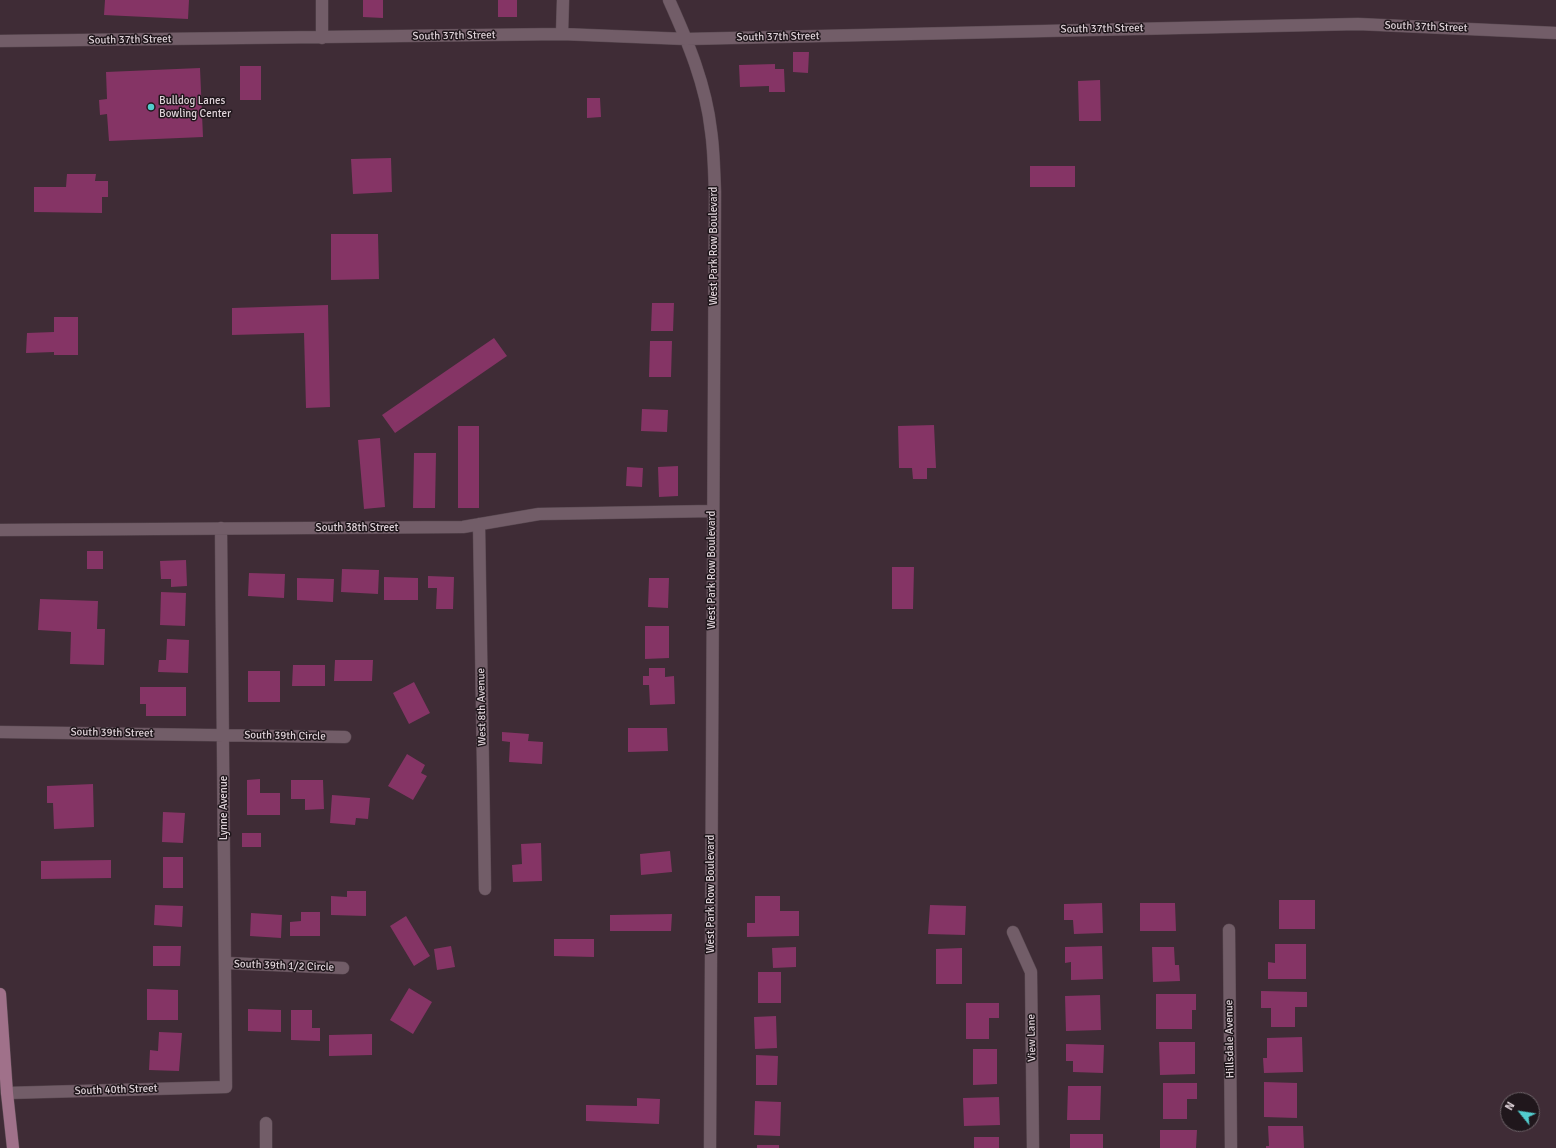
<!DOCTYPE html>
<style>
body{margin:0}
#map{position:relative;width:1556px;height:1148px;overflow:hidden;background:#3f2c36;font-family:Signika,sans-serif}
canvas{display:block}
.north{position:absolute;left:1500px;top:1092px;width:40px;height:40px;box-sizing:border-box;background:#20171c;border:1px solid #6c6267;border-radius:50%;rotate:300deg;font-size:11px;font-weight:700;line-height:16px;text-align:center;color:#ded2d8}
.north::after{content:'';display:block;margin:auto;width:14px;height:18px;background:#52cdce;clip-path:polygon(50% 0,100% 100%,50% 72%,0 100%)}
</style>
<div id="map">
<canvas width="1556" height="1148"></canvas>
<div class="north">N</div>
</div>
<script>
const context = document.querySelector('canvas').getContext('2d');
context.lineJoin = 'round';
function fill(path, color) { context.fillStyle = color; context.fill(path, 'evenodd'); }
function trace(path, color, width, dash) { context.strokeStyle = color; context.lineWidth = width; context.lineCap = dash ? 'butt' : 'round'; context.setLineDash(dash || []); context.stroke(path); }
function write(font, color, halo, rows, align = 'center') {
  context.font = font + ' Signika,sans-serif'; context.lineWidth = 3; context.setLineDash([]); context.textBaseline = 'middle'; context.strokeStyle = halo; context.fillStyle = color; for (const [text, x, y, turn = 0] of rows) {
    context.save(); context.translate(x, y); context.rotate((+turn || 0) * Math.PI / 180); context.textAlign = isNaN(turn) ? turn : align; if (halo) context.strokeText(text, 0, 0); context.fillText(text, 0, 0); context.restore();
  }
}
const building = new Path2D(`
 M105,0H189L188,19L104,15Z
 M363,0H383V18L363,17Z
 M498,0H517V17H498Z
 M793,52H809L808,73L793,72Z
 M775,64V69H784L785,92H769V86L740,87L739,65Z
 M240,66H261V100H240Z
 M200,68L203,137L109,141L107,114L100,115L99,100L107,99L106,72Z
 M1100,80L1101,121H1079L1078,81Z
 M587,98H600L601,117L587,118Z
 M391,158L392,192L353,194L351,159Z
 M1030,166H1075V187H1030Z
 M67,174H96L95,181H108V197H102V213L34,212V187H66Z
 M331,234H378L379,279L331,280Z
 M652,303H674L673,331H651Z
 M328,305L330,407L306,408L304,333L232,335V308Z
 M54,317H78V355H54V352L26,353L27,333L54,332Z
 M494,338L507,356L395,433L382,415Z
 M650,341H672L671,377H649Z
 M642,409L668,410L667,432L641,431Z
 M934,425L936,468H927V479H913L912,468H899L898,426Z
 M458,426H479V508H458Z
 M380,438L385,507L364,509L358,440Z
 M414,453H436L435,508H413Z
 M678,466V496L659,497L658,467Z
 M627,467L643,468L642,487L626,486Z
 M87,551H103V569H87Z
 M186,560L187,586L171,587V579H161L160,561Z
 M892,567H914L913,609H892Z
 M342,569L379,570L378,594L341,592Z
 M249,573L285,574L284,598L248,596Z
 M428,576L454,577L453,609H436L437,588H428Z
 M384,577L418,578V600H384Z
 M297,578L334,579L333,602L297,600Z
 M649,578H669L668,608L648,607Z
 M161,592L186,593L185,626L160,625Z
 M40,599L98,601L97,629H105L104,665L70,664L71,632L38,630Z
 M645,626H669V658L645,659Z
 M167,639L189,640L188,673L158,672L159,660H166Z
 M335,660H373L372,681H334Z
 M293,665H325V686H292Z
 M649,668H665V677L674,676L675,704L650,705L649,685H643V676H649Z
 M248,671H280V702H248Z
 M414,682L430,713L409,724L393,693Z
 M140,687H186V716H146V704H140Z
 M628,728H667L668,751L628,752Z
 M502,732L529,734L528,741L543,742L542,764L509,762L510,742L502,741Z
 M407,754L425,765L421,773L427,776L413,800L388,786Z
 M260,779V793H280V815H247V780Z
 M291,780H323L324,809L305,810V799H291Z
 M93,784L94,827L54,829L53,803H47V786Z
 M332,795L370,798L368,819L356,818L355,825L330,823Z
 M163,812L185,813L183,843L162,842Z
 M242,833H261V847H242Z
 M541,843L542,881L513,882L512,865L522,864L521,844Z
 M670,851L672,872L641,875L640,854Z
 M163,857H183V888H163Z
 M111,860V878L41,879V861Z
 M347,891H366V916L331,915V896L347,897Z
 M755,896H780V911H799V936L747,937V923H755Z
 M1279,900H1315V929H1279Z
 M1102,903L1103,933L1074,934L1073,920H1064V904Z
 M1140,903H1175L1176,931H1140Z
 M155,905L183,906L182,927L154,925Z
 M930,905L966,906L965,935L928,934Z
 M301,912H320V936H290V922L301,921Z
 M251,913L282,915L281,938L250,936Z
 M672,914L671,931H610V915Z
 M406,916L430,956L414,966L390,926Z
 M554,939H594V957L554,956Z
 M1275,944H1306V979H1268V962L1275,963Z
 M153,946H181L180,966H153Z
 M451,946L455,967L437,970L434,949Z
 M1102,946L1103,979L1071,980V962L1065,963V947Z
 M796,947V967L773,968L772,948Z
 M1152,947H1174L1175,965H1179L1180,981L1153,982Z
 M962,948V984H936V949Z
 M758,972H781V1003H758Z
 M409,988L432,1002L413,1034L390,1020Z
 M147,989L178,990V1020H147Z
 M1261,991L1307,992V1007H1295V1027H1271V1008H1261Z
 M1156,994H1196V1010H1192V1029H1156Z
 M1100,995L1101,1030L1066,1031L1065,996Z
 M966,1003H999V1018H989V1039H966Z
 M248,1009L281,1010V1032L248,1031Z
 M291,1010H312V1028H320V1041L291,1040Z
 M776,1016L777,1048L755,1049L754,1017Z
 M159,1032L182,1033L179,1071L149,1070L150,1050L158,1051Z
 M372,1034V1055L329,1056V1035Z
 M1302,1037L1303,1072L1264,1073L1263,1058H1267V1038Z
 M1159,1042H1195V1074L1160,1075Z
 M1066,1044L1104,1045L1103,1073L1073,1072V1061H1066Z
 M973,1049H997V1084L973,1085Z
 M756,1055L778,1056L777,1085H756Z
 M1264,1082L1297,1083V1118L1264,1117Z
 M1163,1083H1197V1099H1187V1119H1163Z
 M1068,1086H1101L1100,1120H1067Z
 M999,1097L1000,1125L964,1126L963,1098Z
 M637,1098L660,1099L659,1124L586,1121V1105L637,1106Z
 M755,1101L781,1102L780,1136L754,1135Z
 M1268,1126H1303L1304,1148H1266V1146H1269Z
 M1160,1130H1197L1196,1148H1160Z
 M1070,1134H1103V1148H1070Z
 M974,1137H999V1148H974Z
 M757,1145H779V1148H757Z`);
const minor = new Path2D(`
 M669,0C688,42 706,85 711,131C714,151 714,172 715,192L710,1148
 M562,34L563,0
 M322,38V0
 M0,41L562,34L686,39L1358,24L1556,33
 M479,524L485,889
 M0,530L463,527L539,514L713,511
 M0,732L345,737
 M1229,930L1231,1148
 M1013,932L1031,972L1033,1148
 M226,963L343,968
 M7,1093L226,1087L221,528
 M266,1148V1123`);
const major = new Path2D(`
 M0,994L7,1093L13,1148`);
const markers = [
 [151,107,4,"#52cdce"]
];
const streetNames = [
 ["South 37th Street",1426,27,2],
 ["South 37th Street",1102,29,-1],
 ["South 37th Street",454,36,-1],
 ["South 37th Street",778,37,-1],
 ["South 37th Street",130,40,-1],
 ["West Park Row Boulevard",714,246,-90],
 ["South 38th Street",357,528],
 ["West Park Row Boulevard",712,570,-90],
 ["West 8th Avenue",482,707,-91],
 ["South 39th Street",112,733,1],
 ["South 39th Circle",285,736,1],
 ["Lynne Avenue",224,808,-90],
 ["West Park Row Boulevard",711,894,-90],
 ["South 39th 1/2 Circle",284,966,2],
 ["View Lane",1032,1038,-91],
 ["Hillsdale Avenue",1230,1039,-91],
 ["South 40th Street",116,1090,-2]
];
const poiNames = [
 ["Bulldog Lanes",159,101],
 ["Bowling Center",159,114]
];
fill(building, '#853465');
trace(minor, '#594951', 13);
trace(major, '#594951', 13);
trace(minor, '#725d68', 12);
trace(major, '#a0718a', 12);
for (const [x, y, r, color] of markers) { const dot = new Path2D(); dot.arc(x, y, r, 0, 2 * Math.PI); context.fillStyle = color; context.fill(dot); trace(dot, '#20171c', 1.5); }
write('11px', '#ded2d8', '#20171c', streetNames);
write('11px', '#ded2d8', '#20171c', poiNames, 'left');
</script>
